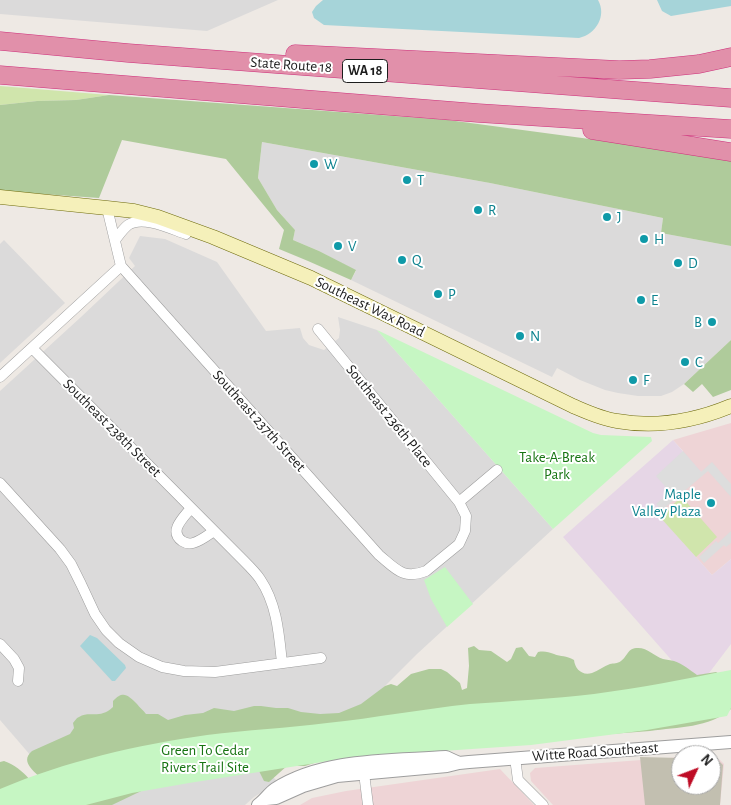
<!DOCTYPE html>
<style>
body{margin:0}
#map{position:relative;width:731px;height:805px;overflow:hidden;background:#eee9e4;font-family:"Alegreya Sans",sans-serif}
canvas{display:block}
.north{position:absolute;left:671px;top:745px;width:50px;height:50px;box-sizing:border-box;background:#fff;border:1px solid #a5a5a5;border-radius:50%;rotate:47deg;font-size:14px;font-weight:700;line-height:20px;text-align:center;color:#1d1d1d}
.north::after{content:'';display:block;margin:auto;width:18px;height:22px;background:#be0c25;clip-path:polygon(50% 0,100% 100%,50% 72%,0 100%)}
</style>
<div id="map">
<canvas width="731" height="805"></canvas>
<div class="north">N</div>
</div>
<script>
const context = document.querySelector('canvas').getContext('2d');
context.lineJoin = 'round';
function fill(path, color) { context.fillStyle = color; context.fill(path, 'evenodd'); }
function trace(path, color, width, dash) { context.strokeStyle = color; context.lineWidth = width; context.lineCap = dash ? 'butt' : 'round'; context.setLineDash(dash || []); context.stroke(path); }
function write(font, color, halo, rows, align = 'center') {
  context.font = font + ' "Alegreya Sans",sans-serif'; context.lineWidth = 4; context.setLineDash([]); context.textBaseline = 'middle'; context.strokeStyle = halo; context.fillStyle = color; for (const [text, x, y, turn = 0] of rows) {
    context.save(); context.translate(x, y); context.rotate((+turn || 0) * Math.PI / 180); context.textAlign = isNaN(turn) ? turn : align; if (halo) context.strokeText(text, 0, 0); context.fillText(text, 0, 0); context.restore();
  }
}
const residential = new Path2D(`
 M0,0H278L207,31L0,14Z
 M262,142L490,183L663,218L661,233L731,246V340L684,384L672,392L661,396H638L618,393L605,390L580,380L557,368L552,377L351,280L356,271L319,251L293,240L295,230L277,210L258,178Z
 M140,236L165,239L217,262L266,331L300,328L303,338L309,345L324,350L339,338L340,330L338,317L377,330L553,529L417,654L356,715L38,764L0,720V391L81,317L135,266L129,258Z
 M4,240L65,303L0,363V244Z
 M247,751L278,782L254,797L245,805H83Z`);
const commercial = new Path2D(`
 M731,423V559L712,575L659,516L683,451L673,440Z
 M681,757V785H711V759L720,760L724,764L720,805H553L531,781L530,773L535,768Z
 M500,769L534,805H300L312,798L346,791Z`);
const industrial = new Path2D(`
 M673,440L703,474L662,510L660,516L712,575L731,559V644L697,689L563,537Z`);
const construction = new Path2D(`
 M640,757L681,758V785H711V759L718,760L723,765L720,805H645Z`);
const grass = new Path2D(`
 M0,86L109,95L76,100L37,101L0,105Z
 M682,497L717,537L696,557L659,516Z`);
const forest = new Path2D(`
 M109,95L448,120L731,158V246L661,233L663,218L490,183L262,142L258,178L277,210L295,230L293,240L319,251L356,270L351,280L308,261L279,249L284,230L226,159L122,140L99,198L0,191V105L37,101L76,100Z
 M731,340V390L713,397L702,384L693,392L684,384Z
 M474,646L479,650L491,651L507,662L511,659L516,648L522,647L529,656L535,657L538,652C545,651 548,652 554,654C561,657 566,655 574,660C575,669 582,676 592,673C598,671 604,666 610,664C614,663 617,664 621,661C628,656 627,648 638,648C648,648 654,656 663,659C666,660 671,660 674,661C683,664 690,670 697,675L716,672L726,678L731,684V709C709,728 678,727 650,731L364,753L317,762L305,766H299L293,764L288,765L269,782L264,781L256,765L158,783L112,805H56C52,798 49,790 45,783C38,773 18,763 32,751L70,734L74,728L73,723C75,721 76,718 79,717C90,710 99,720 113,707V701C123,690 128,695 137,704C140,708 143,710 146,714H158L168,720L185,715L203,713L214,708L234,711L254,706H261L276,708H288L301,712L320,714L339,713L361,704L385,686L391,684L397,686L411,674L429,669H441L447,672L460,683L462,690L467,688L469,666L468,648Z
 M4,761C25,768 36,788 49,805H0V762Z`);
const park = new Path2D(`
 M377,330L593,433L601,435L651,437L652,441L553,529Z
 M445,567L473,604L447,627L431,599L424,580Z
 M731,670V708L727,716L647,730L531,745L354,757L189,783L132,793L86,805H0V789C66,761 137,745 207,735C247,730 288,728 327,723C375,718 422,709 470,704C511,701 552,699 594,694C640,688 685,679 731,670Z`);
const parking = new Path2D(`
 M683,451L701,472L712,462L731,484V497L708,471L662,510L656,504L670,492L656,476Z
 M731,531V543L726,547L724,545L704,563L699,557L716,541L718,543Z`);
const water = new Path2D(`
 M323,0H598C607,16 596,34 579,38L324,25L314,18L312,12L316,6Z
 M657,0H731V6L671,16L662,11Z
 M90,635L97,638L125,665L126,668L115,681H112L80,646Z`);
const minor = new Path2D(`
 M107,208L121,266L379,555C396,569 403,580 426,571L459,544L465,531L466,516L459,502L318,329
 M115,240C119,235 123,229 128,225C143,215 171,229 186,234
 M32,348L244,561C250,567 256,573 260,579C277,604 279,634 282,663
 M0,377L121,266
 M0,483L60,549L71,564L81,584L95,614L106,630L119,643L139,657L162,667L184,671L215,672L321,658
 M459,502L497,470
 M191,508C184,517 168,531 182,541C185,543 189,544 193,543C201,541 208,535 214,531
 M0,644L14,659L19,668L18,681
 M515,758L518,780L543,805
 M364,773L368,805`);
const tertiary = new Path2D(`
 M266,799L276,798L303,786L337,776L447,766L459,763L469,762L731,742
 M258,805C265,800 269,793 275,789C323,758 390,761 446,757L459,763`);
const secondary = new Path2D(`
 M0,197L107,208L134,211L158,217L213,237L311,278L573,406C587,412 602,419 617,421C656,428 695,421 731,406`);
const motorway = new Path2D(`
 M0,41L128,53L731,98
 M295,54L619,70L650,69L699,64L731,57
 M0,75L478,113L731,129
 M592,130L731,152`);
const markers = [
 [314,164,5,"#0f9aa8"],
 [407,180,5,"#0f9aa8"],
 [478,210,5,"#0f9aa8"],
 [607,217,5,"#0f9aa8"],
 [644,239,5,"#0f9aa8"],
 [338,246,5,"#0f9aa8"],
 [402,260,5,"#0f9aa8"],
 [678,263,5,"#0f9aa8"],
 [438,294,5,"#0f9aa8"],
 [641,300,5,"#0f9aa8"],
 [712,322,5,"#0f9aa8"],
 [520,336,5,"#0f9aa8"],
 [685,362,5,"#0f9aa8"],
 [633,380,5,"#0f9aa8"],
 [711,503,5,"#0f9aa8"]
];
const shields = [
 [365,71,45]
];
const shieldNames = [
 ["WA 18",365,71]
];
const streetNames = [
 ["State Route 18",291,65,4],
 ["Southeast Wax Road",370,307,26],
 ["Southeast 236th Place",389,416,51],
 ["Southeast 237th Street",259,421,48],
 ["Southeast 238th Street",112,428,45],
 ["Witte Road Southeast",595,752,-4]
];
const cultureNames = [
 ["W",324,164],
 ["T",417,180],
 ["R",488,210],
 ["J",617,217],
 ["H",654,239],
 ["V",348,246],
 ["Q",412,260],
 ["D",688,263],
 ["P",448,294],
 ["E",651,300],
 ["B",702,322,"right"],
 ["N",530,336],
 ["C",695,362],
 ["F",643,380],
 ["Maple",701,494,"right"],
 ["Valley Plaza",701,511,"right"]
];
const parkNames = [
 ["Take-A-Break",557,457],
 ["Park",557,474],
 ["Green To Cedar",205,750],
 ["Rivers Trail Site",205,767]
];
fill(residential, '#dbdada');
fill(commercial, '#eed4d6');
fill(industrial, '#e6d6e6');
fill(construction, '#c2bfb0');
fill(grass, '#d0e5ac');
fill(forest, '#afcb9b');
fill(park, '#c6f6c3');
fill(parking, '#ddd');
fill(water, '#a6d4d9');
trace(minor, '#9e9e9e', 11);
trace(tertiary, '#9e9e9e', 14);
trace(secondary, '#6d6a0b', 15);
trace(motorway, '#ce2f7b', 19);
trace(minor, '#fff', 10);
trace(tertiary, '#fff', 12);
trace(secondary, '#f5f0ba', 14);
trace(motorway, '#e190aa', 18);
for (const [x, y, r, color] of markers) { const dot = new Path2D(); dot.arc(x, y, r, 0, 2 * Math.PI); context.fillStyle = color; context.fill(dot); trace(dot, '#fff', 2); }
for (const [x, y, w] of shields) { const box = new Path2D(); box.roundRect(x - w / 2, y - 11.5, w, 23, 4); context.fillStyle = '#fff'; context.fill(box); trace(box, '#1d1d1d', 1); }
write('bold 14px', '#1d1d1d', null, shieldNames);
write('15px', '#1d1d1d', '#fff', streetNames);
write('15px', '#0d838f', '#fff', cultureNames, 'left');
write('15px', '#177412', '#fff', parkNames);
</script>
